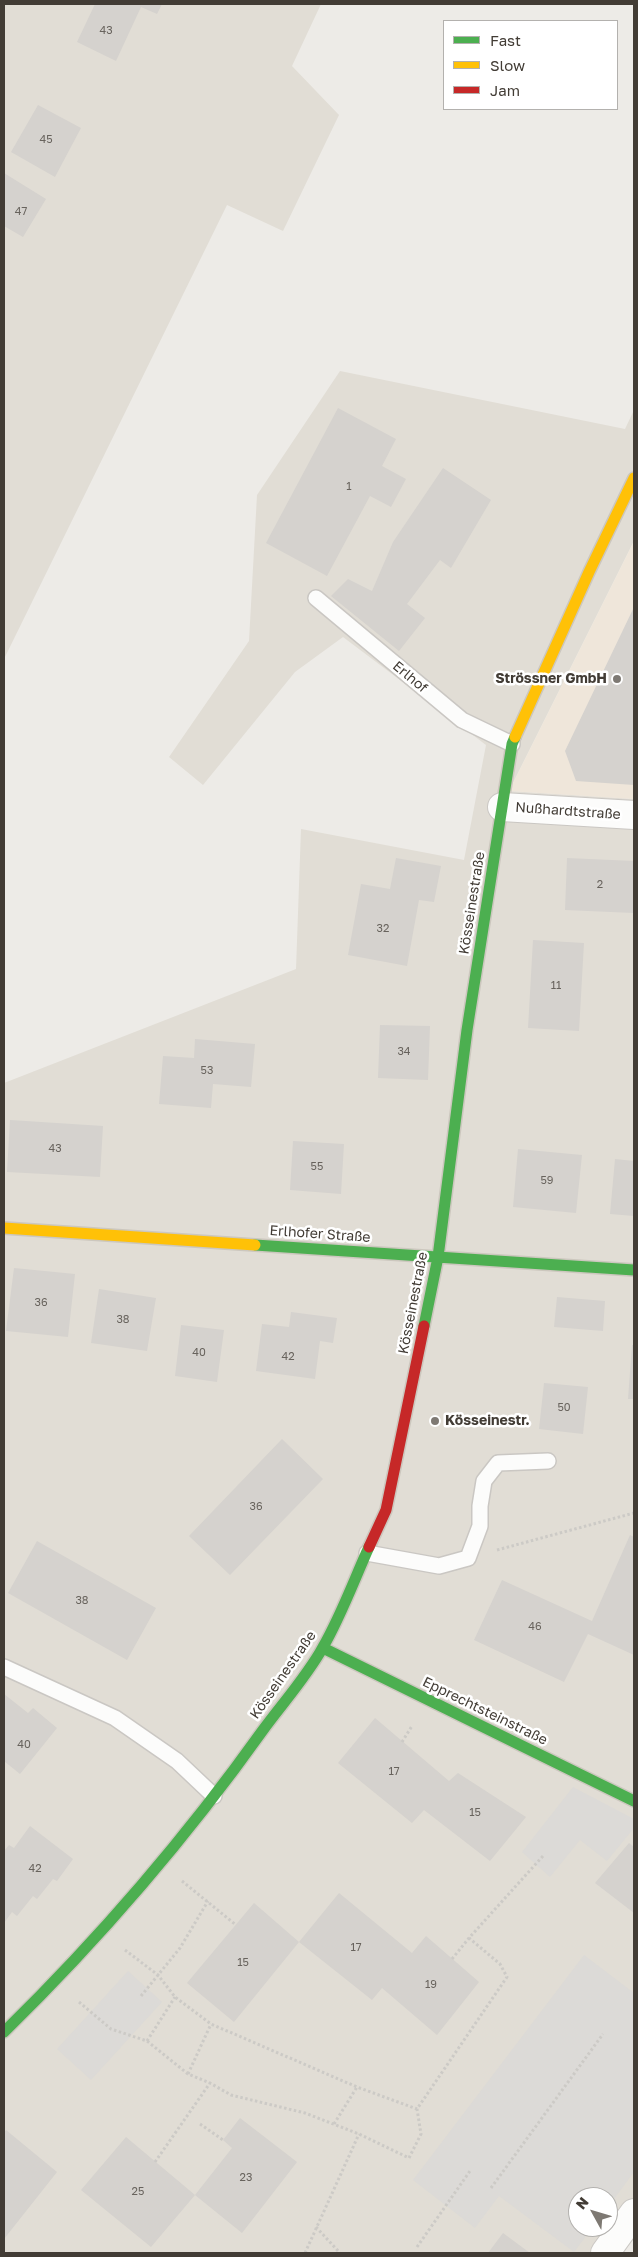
<!DOCTYPE html>
<meta charset="utf-8">
<style>
body{margin:0}
#map{position:relative;width:638px;height:2257px;overflow:hidden;background:#edebe7;font-family:"Golos Text",sans-serif}
canvas{display:block}
.frame{position:absolute;inset:0;border:5px solid #423c35;pointer-events:none}
.legend{position:absolute;left:443px;top:20px;width:175px;height:90px;box-sizing:border-box;background:#fff;border:1px solid #b3b1ae;margin:0;padding:6px 9px;list-style:none;font-size:15px;color:#423c35}
.legend li{display:flex;align-items:center;gap:10px;height:25px}
.legend b{width:25px;border:1px solid #b3b1ae}
.north{position:absolute;left:568px;top:2187px;width:50px;height:50px;box-sizing:border-box;background:#fff;border:1px solid #b3b1ae;border-radius:50%;rotate:309deg;font-size:14px;font-weight:700;line-height:20px;text-align:center;color:#423c35}
.north::after{content:'';display:block;margin:auto;width:18px;height:22px;background:#7e7973;clip-path:polygon(50% 0,100% 100%,50% 72%,0 100%)}
</style>
<div id="map">
<canvas width="638" height="2257"></canvas>
<div class="frame"></div>
<ul class="legend">
<li><b style="height:6px;background:#4caf50"></b>Fast</li>
<li><b style="height:6px;background:#ffc107"></b>Slow</li>
<li><b style="height:6px;background:#c62828"></b>Jam</li>
</ul>
<div class="north">N</div>
</div>
<script>
const context = document.querySelector('canvas').getContext('2d');
context.lineJoin = 'round';
function fill(path, color) { context.fillStyle = color; context.fill(path, 'evenodd'); }
function trace(path, color, width, dash) { context.strokeStyle = color; context.lineWidth = width; context.lineCap = dash ? 'butt' : 'round'; context.setLineDash(dash || []); context.stroke(path); }
function write(font, color, halo, rows, align = 'center') {
  context.font = font + ' "Golos Text",sans-serif'; context.lineWidth = 5; context.setLineDash([]); context.textBaseline = 'middle'; context.strokeStyle = halo; context.fillStyle = color; for (const [text, x, y, turn = 0] of rows) {
    context.save(); context.translate(x, y); context.rotate((+turn || 0) * Math.PI / 180); context.textAlign = isNaN(turn) ? turn : align; if (halo) context.strokeText(text, 0, 0); context.fillText(text, 0, 0); context.restore();
  }
}
const residential = new Path2D(`
 M4,4H321L292,66L339,115L283,231L227,205L4,659Z
 M340,371L625,429L634,410V541L509,791L634,799V2207L600,2253H4V1083L296,969L301,829L464,860L486,745L343,637L295,672L203,785L169,757L249,641L257,495ZM578,2197H608V2227H578Z`);
const commercial = new Path2D(`
 M634,541V799L509,791Z`);
const parking = new Path2D(`
 M573,1787L634,1819V1828L607,1861L580,1840L550,1877L522,1852Z
 M584,1955L634,1993V2172L608,2207V2197H578V2227H593L574,2252L499,2196L475,2228L413,2180Z
 M128,1971L162,2002L91,2080L57,2049Z`);
const building = new Path2D(`
 M95,4H162L157,14L141,7L116,61L77,42Z
 M38,105L81,128L55,177L11,152Z
 M4,173L46,199L23,237L4,226Z
 M338,408L396,439L382,466L406,479L391,507L370,496L327,576L266,543Z
 M443,468L491,500L451,568L440,560L407,604L425,618L399,651L331,596L348,579L372,591L393,542Z
 M634,607V785L576,781L565,751Z
 M396,858L441,866L434,902L419,900L407,966L348,955L361,884L390,889Z
 M567,858L634,861V913L565,910Z
 M533,940L584,943L579,1031L528,1028Z
 M380,1025L430,1026L428,1080L378,1078Z
 M195,1039L255,1044L251,1087L213,1084L211,1108L159,1104L163,1056L194,1058Z
 M10,1120L103,1126L100,1177L7,1172Z
 M293,1141L344,1144L341,1194L290,1190Z
 M518,1149L582,1155L576,1213L513,1207Z
 M615,1159L634,1161V1216L610,1214Z
 M14,1268L75,1274L68,1337L6,1331Z
 M99,1289L156,1298L147,1351L91,1343Z
 M557,1297L605,1301L603,1331L554,1327Z
 M291,1312L337,1318L333,1343L320,1341L315,1379L256,1371L262,1324L289,1327Z
 M181,1325L224,1330L217,1382L175,1376Z
 M632,1345H634V1399H628Z
 M544,1383L588,1387L583,1434L539,1429Z
 M282,1439L323,1479L230,1575L189,1536Z
 M630,1535L634,1537V1655L588,1634L564,1682L474,1640L502,1580L592,1621Z
 M37,1541L156,1608L127,1660L8,1593Z
 M4,1694L28,1713L33,1708L57,1728L20,1774L4,1761Z
 M375,1718L449,1781L458,1773L526,1817L490,1861L424,1810L412,1823L338,1763Z
 M30,1826L73,1859L57,1881L53,1879L37,1899L33,1896L17,1916L12,1912L4,1923V1851L9,1845L14,1848Z
 M629,1843L634,1847V1913L595,1883Z
 M339,1893L412,1953L426,1936L479,1982L437,2035L382,1988L372,2000L299,1942L234,2022L187,1983L254,1903L299,1942Z
 M240,2118L297,2162L242,2233L195,2195L151,2247L81,2190L126,2137L195,2195L232,2148L223,2140Z
 M6,2130L57,2172L4,2239V2133Z
 M503,2233L530,2253H488Z`);
const path = new Path2D(`
 M497,1550L634,1513
 M402,1742L412,1726
 M182,1881L236,1925
 M125,1950L158,1975L175,1997L211,2024L357,2087L417,2109
 M452,1959L469,1938
 M141,1996L180,1948L208,1901
 M79,2002L111,2029L147,2041L188,2074L210,2083L231,2095L305,2113L359,2134L409,2158L421,2134L417,2109L507,1977L500,1964L469,1938L543,1856
 M147,2041L175,1997
 M188,2074L211,2024
 M200,2124L223,2140
 M334,2124L357,2087
 M155,2162L210,2083
 M491,2188L603,2034
 M316,2227L340,2253
 M417,2247L470,2171
 M305,2253L359,2134`);
const lane = new Path2D(`
 M316,598L462,720L512,744
 M367,1553L439,1566L468,1558L480,1526V1506L484,1481L498,1463L548,1461
 M4,1667L115,1718L177,1761L214,1796`);
const street = new Path2D(`
 M502,807L634,815
 M605,2253L634,2213`);
const fast = new Path2D(`
 M255,1245L634,1270
 M424,1326L438,1257L467,1030L512,744L515,737
 M323,1648L634,1801
 M4,2032C99,1939 186,1838 263,1730C282,1704 308,1675 323,1647C341,1616 354,1580 369,1547`);
const slow = new Path2D(`
 M515,737L589,572L634,478
 M4,1228L255,1245`);
const jam = new Path2D(`
 M369,1547L386,1510L424,1326`);
const markers = [
 [617,679,5,"#7e7973"],
 [435,1421,5,"#7e7973"]
];
const numberNames = [
 ["43",106,31],
 ["45",46,140],
 ["47",21,212],
 ["1",349,487],
 ["2",600,885],
 ["32",383,929],
 ["11",556,986],
 ["34",404,1052],
 ["53",207,1071],
 ["43",55,1149],
 ["55",317,1167],
 ["59",547,1181],
 ["36",41,1303],
 ["38",123,1320],
 ["40",199,1353],
 ["42",288,1357],
 ["50",564,1408],
 ["36",256,1507],
 ["38",82,1601],
 ["46",535,1627],
 ["40",24,1745],
 ["17",394,1772],
 ["15",475,1813],
 ["42",35,1869],
 ["17",356,1948],
 ["15",243,1963],
 ["19",431,1985],
 ["23",246,2178],
 ["25",138,2192]
];
const streetNames = [
 ["Erlhof",410,677,40],
 ["Nußhardtstraße",568,811,4],
 ["Kösseinestraße",472,903,-81],
 ["Erlhofer Straße",320,1234,4],
 ["Kösseinestraße",413,1303,-79],
 ["Kösseinestraße",283,1675,-55],
 ["Epprechtsteinstraße",485,1711,26]
];
const poiNames = [
 ["Strössner GmbH",607,679],
 ["Kösseinestr.",445,1421,"left"]
];
fill(residential, '#e1ddd5');
fill(commercial, '#efe6da');
fill(parking, '#dcdad7');
fill(building, '#d5d2ce');
trace(lane, '#cac7c3', 18);
trace(street, '#cac7c3', 30);
trace(fast, '#ccc7be', 14);
trace(slow, '#ccc7be', 14);
trace(jam, '#ccc7be', 14);
trace(path, '#cccac6', 3, [2.5, 2.5]);
trace(lane, '#fcfcfb', 15);
trace(street, '#fcfcfb', 28);
trace(fast, '#4caf50', 11);
trace(slow, '#ffc107', 11);
trace(jam, '#c62828', 11);
for (const [x, y, r, color] of markers) { const dot = new Path2D(); dot.arc(x, y, r, 0, 2 * Math.PI); context.fillStyle = color; context.fill(dot); trace(dot, '#fff', 2); }
write('11px', '#68635d', null, numberNames);
write('14px', '#423c35', '#fff', streetNames);
write('bold 14px', '#423c35', '#fff', poiNames, 'right');
</script>
